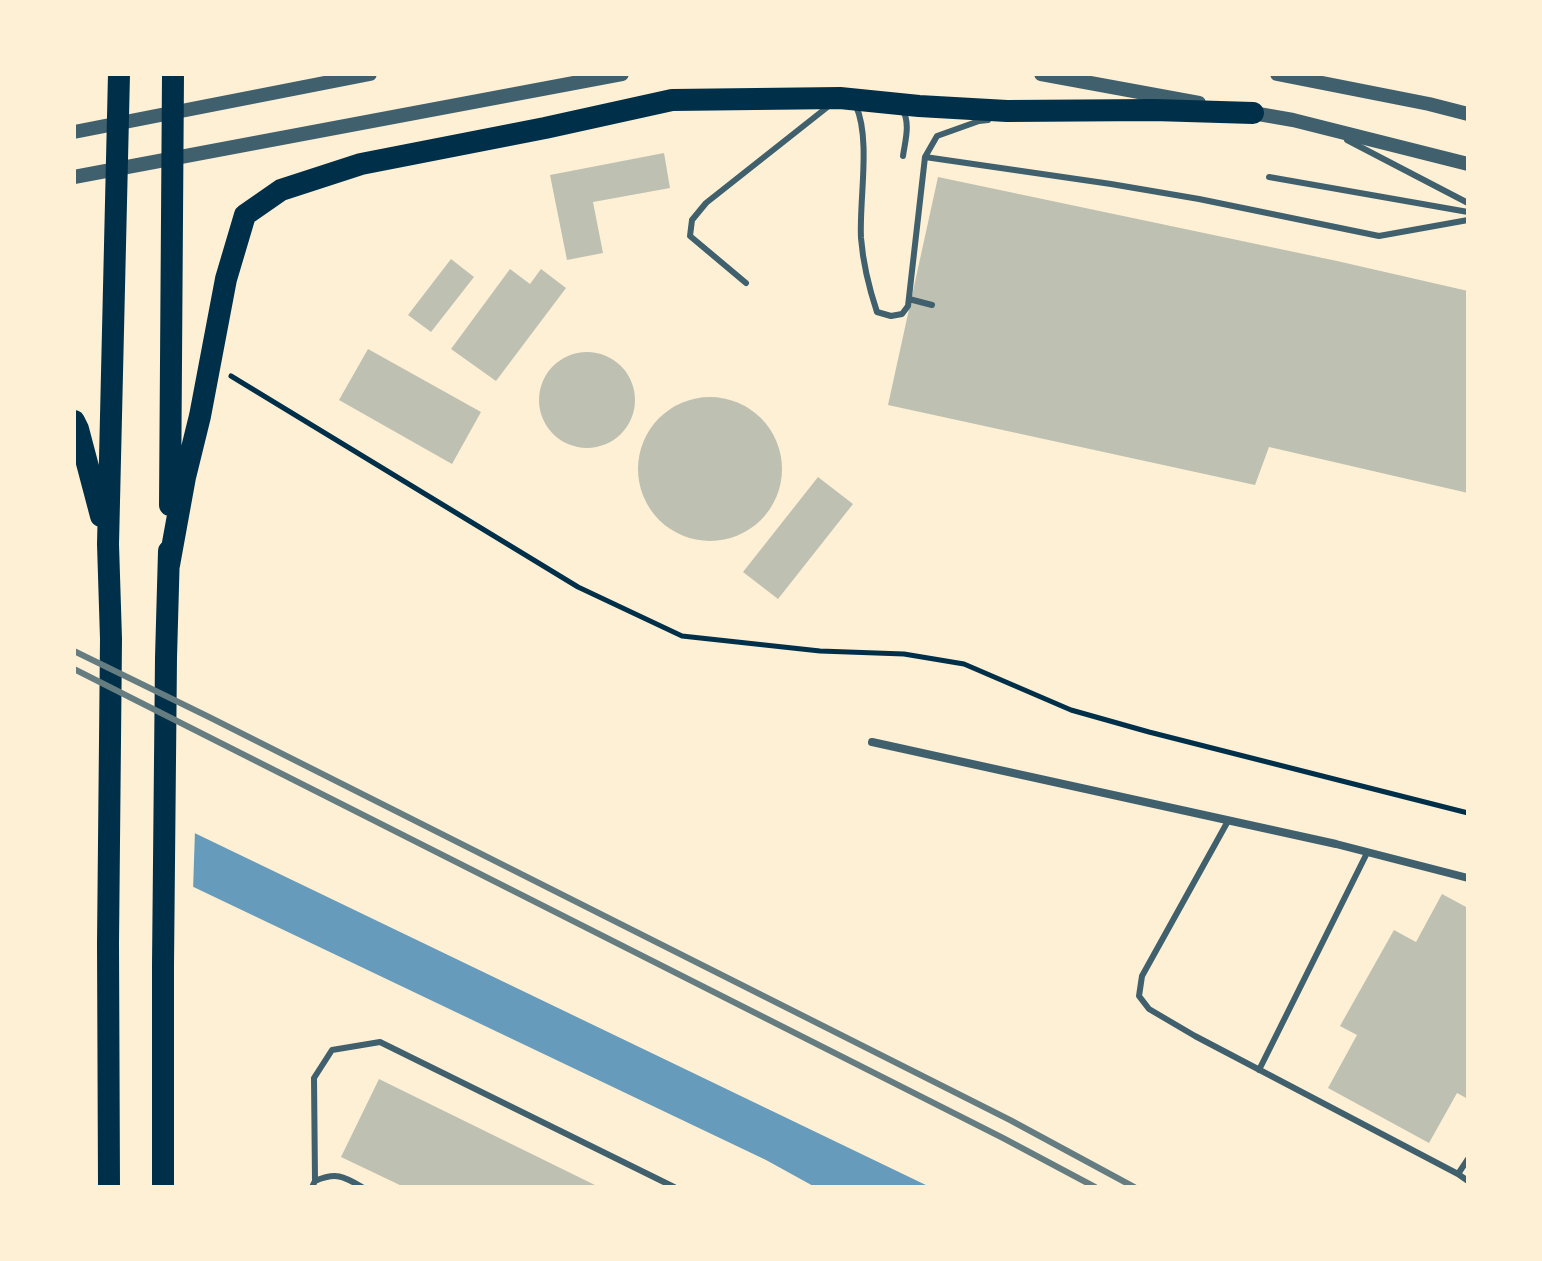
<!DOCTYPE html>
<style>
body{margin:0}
#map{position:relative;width:1542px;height:1261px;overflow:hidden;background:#fdf0d5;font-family:"IBM Plex Sans",sans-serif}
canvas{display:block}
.frame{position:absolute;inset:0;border:76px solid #fdf0d5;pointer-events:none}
</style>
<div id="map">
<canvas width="1542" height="1261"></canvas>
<div class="frame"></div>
</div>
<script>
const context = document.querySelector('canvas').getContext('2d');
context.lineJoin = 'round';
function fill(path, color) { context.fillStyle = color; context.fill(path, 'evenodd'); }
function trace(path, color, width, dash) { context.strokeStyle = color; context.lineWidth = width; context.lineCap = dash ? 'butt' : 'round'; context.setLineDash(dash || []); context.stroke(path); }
const water = new Path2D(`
 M74,775L930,1187H815L766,1160L74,830Z`);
const pier = new Path2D(`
 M74,771L195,830L193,891L74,835Z`);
const building = new Path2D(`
 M664,153L670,188L593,202L603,253L567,260L550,175Z
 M938,177L1337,261L1468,291V493L1269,447L1255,485L888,405Z
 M451,259L474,277L431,332L408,315Z
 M510,269L530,284L541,269L566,288L496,381L451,349Z
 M368,349L481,412L452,464L339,400Z
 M539 400a48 48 0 1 1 96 0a48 48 0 1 1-96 0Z
 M638 469a72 72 0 1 1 144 0a72 72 0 1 1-144 0Z
 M818,477L853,504L778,599L743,572Z
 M1442,894L1468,908V1099L1457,1093L1429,1143L1328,1088L1357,1035L1340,1026L1394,930L1416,942Z
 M379,1079L599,1187H404L341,1157Z`);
const path = new Path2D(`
 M231,376L578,587L682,636L820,651L904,654L964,664L1071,710L1149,732L1468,813`);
const service = new Path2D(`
 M856,106C871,139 859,201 861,238C863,263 869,288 877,312L891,316L902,314L908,306L925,157L937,136L979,121L988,120
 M902,109C911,123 905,141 903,156
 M1347,140L1468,203
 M925,157L1111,184L1199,199L1379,236L1468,220
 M1269,177L1468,212
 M746,283L690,236L692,220L706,203L830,105
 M909,299L932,305
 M1228,821L1142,976L1139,996L1149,1009L1195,1036L1458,1174L1468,1181
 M1259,1070L1367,853
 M1458,1174L1468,1159
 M315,1181C336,1172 343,1176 362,1187
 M312,1187L315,1181L314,1078L332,1050L380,1042L674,1187`);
const minor = new Path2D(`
 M872,742L1336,844L1468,878`);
const tertiary = new Path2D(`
 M1041,74L1199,103
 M1277,74L1429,104L1468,114
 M1247,112L1293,120L1468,164
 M74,132L370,74
 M74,177L622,74`);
const trunk = new Path2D(`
 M74,421L78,429L101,516
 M170,505L173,74
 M169,565L185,477L200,416L226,279L245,215L281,190L361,164L545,128L672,100L840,98L919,106L1007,111L1154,110L1253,113
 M109,1187L108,943L111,639L108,544L119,74
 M163,1187V964L166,658L169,551`);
const rail = new Path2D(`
 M74,651L209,717L1010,1120L1134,1187
 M74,669L1003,1138L1095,1187`);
fill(water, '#669bbc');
fill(pier, '#fdf0d5');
fill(building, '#bec0b2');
trace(path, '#003049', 5);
trace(service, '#3f606c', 6);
trace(minor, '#3f606c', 8);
trace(tertiary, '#3f606c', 14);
trace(trunk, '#003049', 22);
trace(rail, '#657d81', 6);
</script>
